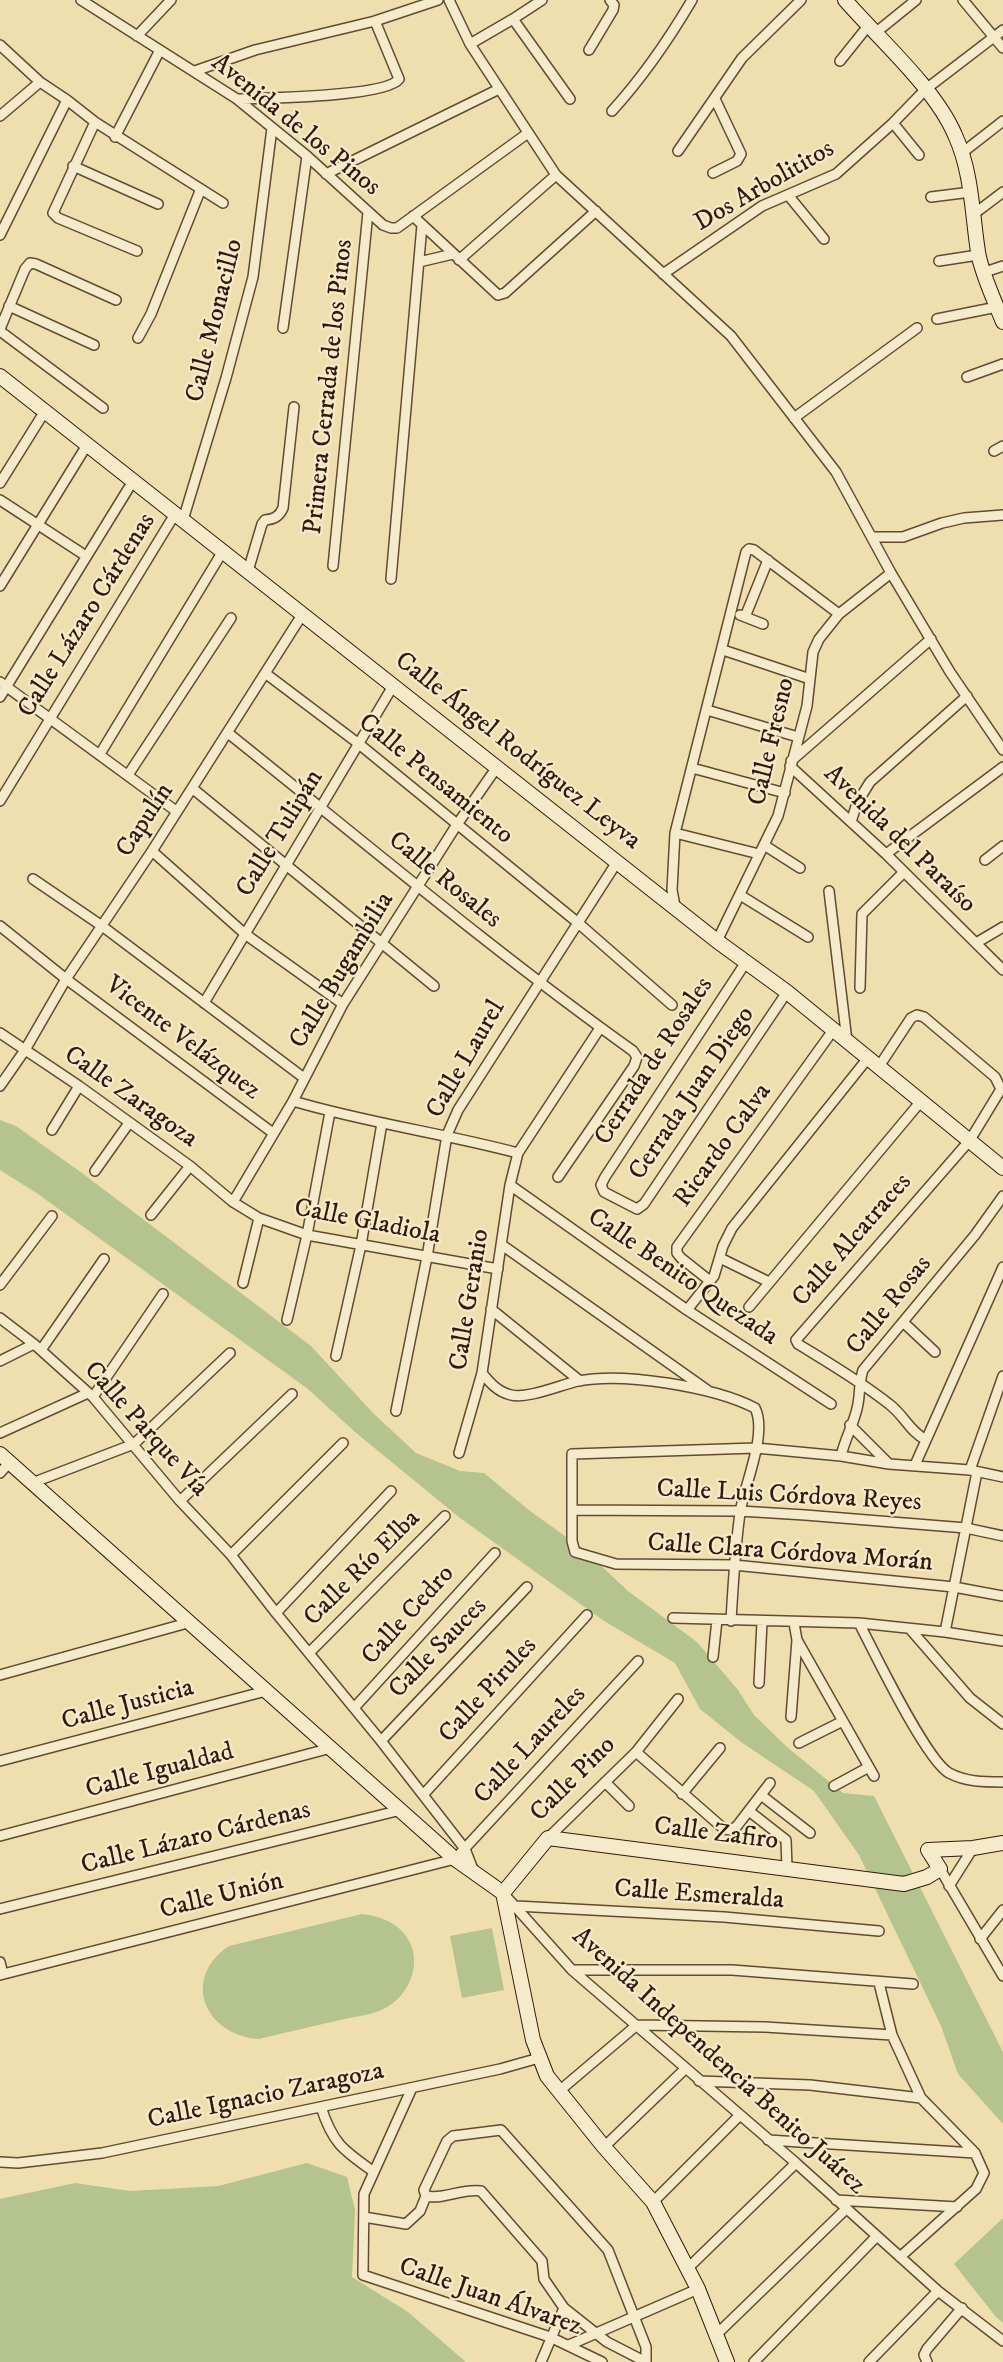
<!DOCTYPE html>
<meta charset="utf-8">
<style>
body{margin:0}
canvas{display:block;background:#f0dfae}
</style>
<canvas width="1003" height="2362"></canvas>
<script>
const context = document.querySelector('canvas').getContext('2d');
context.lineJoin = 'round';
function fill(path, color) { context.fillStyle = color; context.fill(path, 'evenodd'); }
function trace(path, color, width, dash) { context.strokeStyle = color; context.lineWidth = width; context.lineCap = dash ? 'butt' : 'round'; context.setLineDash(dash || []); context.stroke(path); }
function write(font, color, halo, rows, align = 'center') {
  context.font = font + ' "IM FELL DW Pica",serif'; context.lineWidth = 4.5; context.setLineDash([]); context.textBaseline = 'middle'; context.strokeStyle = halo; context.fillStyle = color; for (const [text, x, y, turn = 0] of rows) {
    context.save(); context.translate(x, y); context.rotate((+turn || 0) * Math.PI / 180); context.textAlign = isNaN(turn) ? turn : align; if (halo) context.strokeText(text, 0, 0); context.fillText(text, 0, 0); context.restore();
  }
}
const green = new Path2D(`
 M0,1120L16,1126L82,1173L311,1346L373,1413L416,1453L460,1471L484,1473L530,1511L582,1548L628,1591L697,1642L738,1690L754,1715L787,1747L843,1793L874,1796L1003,2052V2124L958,2074L941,2026L859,1855L814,1791L741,1742L700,1709L675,1663L604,1621L460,1518L355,1432L308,1389L38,1194L0,1170Z
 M362,1914C382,1916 403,1925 411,1945C421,1969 406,2000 381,2010C371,2015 357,2016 345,2019C317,2025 288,2032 259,2039C204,2035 181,1978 229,1946Z
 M492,1928L504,1990L462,1998L450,1936Z
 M307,2163L347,2177L355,2210L352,2277L408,2312L466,2362H0V2199L75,2183L130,2191L218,2186Z
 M1003,2218V2323L996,2317L954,2264Z`);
const street = new Path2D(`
 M81,0L237,99L307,156L383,225L391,228H397L528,133
 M449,0L470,44L556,175L731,336L836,472L891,573L950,672L1003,750
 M963,0L1003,48
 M513,19L570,99
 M874,34L916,0
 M137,36L171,0
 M470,44L513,19L542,0
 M0,45L40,82L67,100L95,122L223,203
 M589,50L613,10L614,5L610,0
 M840,61L868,26
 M195,71L255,50L375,21L438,0
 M237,99C264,98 386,97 399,79L375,21
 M612,111C643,77 669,39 692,0
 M0,116L40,82
 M95,122L53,213L58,218L137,251
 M893,123L919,155
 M115,137L160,50
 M678,151L742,58L801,0
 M962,153L1003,121
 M73,166L158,204
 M713,173L737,161L741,154L715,99
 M326,174L499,89
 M788,195L824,239
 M931,197L971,192
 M974,214L1003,192
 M413,216L498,295L505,293L596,211
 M0,235L67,100
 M459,260L556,175
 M939,261L978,255
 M419,262L453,254
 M985,272L1003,266
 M663,274L762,206L836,174L893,123L926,89L1003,30
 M9,306L94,345
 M937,319L997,307
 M283,328L307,156
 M0,329L25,269L30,263L36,264L116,300
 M0,331L103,408
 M138,338L151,314L200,191
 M967,377L1003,364
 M794,418L917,328
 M994,451L1003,446
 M0,483L45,411
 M0,500L86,556
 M183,520L226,378L253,277L272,128
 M873,537H903L942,523L964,518L1003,515
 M333,566L368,212
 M248,571L262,524L265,520C274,519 279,517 283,508L294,407
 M391,579L422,225
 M0,586L87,445
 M740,615L763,624
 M745,617L768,560
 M723,650L810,679
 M265,673L359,744L577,922L672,1005
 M0,682L176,811
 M0,697L133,481
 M707,710L798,737
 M228,733C362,840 493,951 633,1051L637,1057L634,1066L558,1177
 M100,754L223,551
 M791,761L931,639
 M790,766L886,854L1003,970
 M692,768L785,793
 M128,775L231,618
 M192,788L434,986
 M0,801L175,514
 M851,822L857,803L870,782L967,696
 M675,833L759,854
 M764,845L800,868
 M152,851L245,934L343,1004
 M886,854L1003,767
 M985,860L1003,846
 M33,879L102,926L304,1078
 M829,891L847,1041
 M740,895L808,937
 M675,906L672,890L675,833L746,552L749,549L754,550L839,614
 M0,926L66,979L273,1133
 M717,941L778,816L807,706L813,652L819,639L839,614L891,573
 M976,943L1003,927
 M746,962L605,1177L601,1185L604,1192L637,1209L644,1204L787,992
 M860,988L862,914L904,872
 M204,1003L393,686
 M0,1033L79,1086L190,1166L233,1202L259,1218L307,1235L498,1269
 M878,1068L911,1018L917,1015L924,1017L995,1077L1001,1089L970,1140L796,1340L798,1344C829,1363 860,1381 889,1404C904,1415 909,1431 926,1440
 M0,1086L25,1050L66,979L152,851L302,615
 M293,1101C367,1123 443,1133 518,1153
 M52,1130L79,1086
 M95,1171L129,1123
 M510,1185L687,1310L831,1404
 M233,1202L293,1101L343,1004L456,826L497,767
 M151,1215L190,1166
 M502,1245L707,1390
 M720,1258L769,1282
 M710,1281L681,1258L677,1253V1247L834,1029
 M243,1283L259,1218
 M0,1285L52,1216
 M749,1307L922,1100
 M491,1309L580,1381
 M687,1310L714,1276L723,1246L732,1228L868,1058
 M0,1318L34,1344L93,1397L180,1501L231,1555L276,1613L381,1741L465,1849L474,1872
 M287,1320L307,1235L330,1112
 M903,1322L935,1352
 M41,1350L104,1259
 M336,1356L361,1245L382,1123
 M0,1361L34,1344
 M482,1373C490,1383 498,1392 511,1395C528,1399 560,1385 578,1381C624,1372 714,1387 755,1408C768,1434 744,1485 740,1513C735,1549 733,1585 731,1621
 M93,1397L163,1294
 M396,1411L427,1257L447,1135L458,1110L617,862
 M850,1425L889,1464
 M0,1433L88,1393
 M459,1453L482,1373L510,1185L518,1153L600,1028
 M841,1456C845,1438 855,1422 858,1404C860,1393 859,1382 863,1370L975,1235L1003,1196
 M915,1465L1003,1267
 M970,1470L1003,1376
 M0,1473L9,1463
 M1003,1477L970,1470L889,1464L841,1456L756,1448L572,1454V1541L575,1552L616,1564L734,1565L954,1587L1003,1596
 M32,1483L134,1444L230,1353
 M180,1501L292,1394
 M572,1510L740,1511L805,1515L966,1528L1003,1536
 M231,1555L343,1443
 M276,1613L391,1491
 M673,1618L859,1623L945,1632L1003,1641
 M794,1623L797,1640L874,1776
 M859,1623C874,1652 926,1760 949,1773C966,1782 984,1782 1003,1782
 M910,1629L970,1698L1003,1724
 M945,1632L977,1472
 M310,1652L445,1516
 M713,1657L717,1620
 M0,1675L191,1622
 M759,1683L762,1622
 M354,1708L495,1553
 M791,1717L797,1640
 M381,1741L527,1587
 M799,1743L843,1721
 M636,1752L724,1829L731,1830L737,1826L770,1783
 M0,1761L266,1691
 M605,1782L629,1806
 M834,1786L869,1767
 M682,1794L720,1748
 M423,1795L587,1615
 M761,1795L810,1833
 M749,1811L786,1840L787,1868
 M0,1836L331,1748
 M548,1838L636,1752L678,1699
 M940,1869L1003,1976
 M949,1886L973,1848
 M503,1893L572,1970L796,2163L938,2291L1003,2341
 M516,1906L724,1917L879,1931
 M0,1909L401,1810
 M980,1939L1003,1910
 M0,1962L3,1974
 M572,1970H732L913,1984
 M0,1975L455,1859L638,1661
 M879,1983L892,2035L921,2098L975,2153L984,2173L976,2189L900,2257
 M699,2081L810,2085L921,2098
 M412,2088L364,2194L363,2275L550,2337L602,2362
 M558,2092L637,2025L765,2027L892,2035
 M321,2107C333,2144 343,2150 374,2172
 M768,2140L975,2153
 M604,2147L685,2069
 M0,2162L18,2163L102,2153L500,2069L539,2058
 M426,2196C444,2200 462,2188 481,2191L542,2261L544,2279L564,2308L607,2342L646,2362
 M836,2200L957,2207
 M653,2202L739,2116
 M364,2217L406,2224L420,2211L426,2196L424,2190L447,2141L453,2136L501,2130L608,2250L646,2347V2362
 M687,2269L796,2163
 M717,2334L846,2209
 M569,2345L698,2289
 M541,2362L564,2308
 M754,2362L877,2236
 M869,2362L938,2291
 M927,2362L924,2355L927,2349L962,2308`);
const secondary = new Path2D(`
 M845,0C879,39 935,88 955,135C972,172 972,213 978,252C981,272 995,302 1003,322
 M0,376L717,941L787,992L1003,1168
 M0,1454L455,1859L503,1893
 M503,1893L548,1838L904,1884L927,1877L940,1869L928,1850L973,1848L1003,1843
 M503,1893L533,2040L547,2076L604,2147L653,2202L698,2289L727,2362`);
const streetNames = [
 ["Avenida de los Pinos",295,126,39],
 ["Dos Arbolititos",765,187,-30],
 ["Calle Monacillo",216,321,-76],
 ["Primera Cerrada de los Pinos",330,387,-84],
 ["Calle Lázaro Cárdenas",88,616,-58],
 ["Calle Fresno",773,742,-77],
 ["Calle Ángel Rodríguez Leyva",517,752,38],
 ["Calle Pensamiento",435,780,39],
 ["Capulín",146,821,-57],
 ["Calle Tulipán",281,834,-59],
 ["Avenida del Paraíso",899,840,44],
 ["Calle Rosales",444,881,39],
 ["Calle Bugambilia",343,971,-59],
 ["Vicente Velázquez",182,1039,37],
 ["Calle Laurel",467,1060,-60],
 ["Cerrada de Rosales",655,1062,-57],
 ["Cerrada Juan Diego",693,1094,-56],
 ["Calle Zaragoza",130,1098,35],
 ["Ricardo Calva",724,1146,-54],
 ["Calle Gladiola",367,1223,11],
 ["Calle Alcatraces",853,1241,-49],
 ["Calle Benito Quezada",682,1278,34],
 ["Calle Geranio",471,1300,-81],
 ["Calle Rosas",890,1306,-51],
 ["Calle Parque Vía",145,1430,48],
 ["Calle Luis Córdova Reyes",789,1497,3],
 ["Calle Clara Córdova Morán",790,1554,4],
 ["Calle Río Elba",363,1569,-45],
 ["Calle Cedro",409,1616,-48],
 ["Calle Sauces",439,1649,-46],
 ["Calle Pirules",489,1691,-48],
 ["Calle Justicia",128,1706,-15],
 ["Calle Laureles",531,1746,-47],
 ["Calle Igualdad",160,1772,-15],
 ["Calle Pino",574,1780,-45],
 ["Calle Zafiro",716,1835,7],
 ["Calle Lázaro Cárdenas",196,1839,-14],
 ["Calle Esmeralda",699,1896,4],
 ["Calle Unión",222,1897,-14],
 ["Avenida Independencia Benito Juárez",718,2062,42],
 ["Calle Ignacio Zaragoza",266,2097,-12],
 ["Calle Juan Álvarez",490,2298,19]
];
fill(green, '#b5c38e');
trace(street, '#624a34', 12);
trace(secondary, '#32190c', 16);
trace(street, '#f5eaca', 9);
trace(secondary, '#f5eaca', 14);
write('26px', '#32190c', '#f5eaca', streetNames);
</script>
